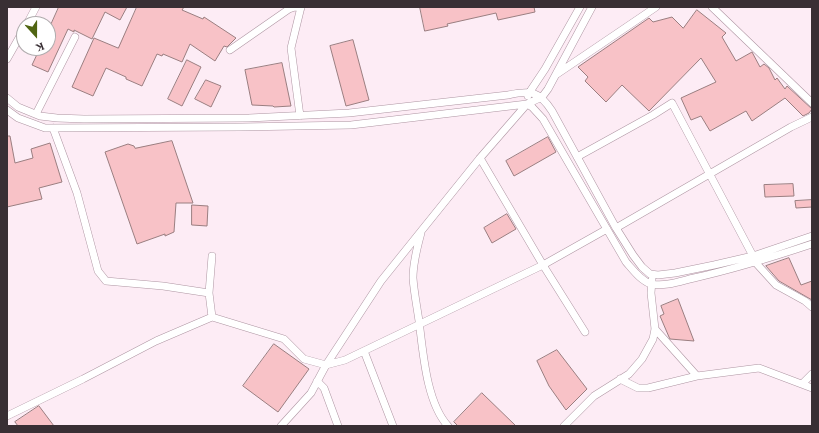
<!DOCTYPE html>
<style>
body{margin:0}
#map{position:relative;width:819px;height:433px;overflow:hidden;background:#fdecf5;font-family:Spectral,serif}
canvas{display:block}
.frame{position:absolute;inset:0;border:8px solid #392f34;pointer-events:none}
.north{position:absolute;left:16px;top:16px;width:40px;height:40px;box-sizing:border-box;background:#fff;border:1px solid #b0acae;border-radius:50%;rotate:159deg;font-size:11px;font-weight:700;line-height:16px;text-align:center;color:#392f34}
.north::after{content:'';display:block;margin:auto;width:14px;height:18px;background:#506512;clip-path:polygon(50% 0,100% 100%,50% 72%,0 100%)}
</style>
<div id="map">
<canvas width="819" height="433"></canvas>
<div class="frame"></div>
<div class="north">K</div>
</div>
<script>
const context = document.querySelector('canvas').getContext('2d');
context.lineJoin = 'round';
function fill(path, color) { context.fillStyle = color; context.fill(path, 'evenodd'); }
function trace(path, color, width, dash) { context.strokeStyle = color; context.lineWidth = width; context.lineCap = dash ? 'butt' : 'round'; context.setLineDash(dash || []); context.stroke(path); }
const building = new Path2D(`
 M59,7H127L120,20L105,12L92,39L74,30V32L68,29L48,72L32,65L40,48H48V31Z
 M137,7H184L182,10L203,19L204,17L236,38L227,47L224,46L215,61L190,44L182,62L163,54L162,56L157,54L142,86L126,79V77L106,68L93,96L72,87L94,38L118,48Z
 M420,7H534L535,12L498,20L496,13L447,24L448,26L425,31Z
 M697,10L726,33L722,37L736,61L752,52L760,67L764,64L769,68L775,80L777,78L785,89L787,86L812,109L809,113L803,116L785,98L752,121L746,111L710,131L701,116L691,120L681,98L716,82L701,58L649,111L622,85L606,102L585,81L588,77L578,67L649,18L653,22L672,17L683,28Z
 M353,40L369,100L346,106L330,46Z
 M187,60L201,67L182,106L168,99Z
 M282,63L291,106L274,107L273,106L252,105L245,70Z
 M206,80L221,86L211,107L195,99Z
 M7,136H10L15,163L33,158L31,149L50,143L62,182L39,188L42,199L7,207Z
 M548,137L556,152L514,176L506,161Z
 M172,141L193,203H176L174,232L165,236V234L137,244L105,152L128,144L134,146L135,148Z
 M793,184L794,196L765,197L764,185Z
 M812,200V207L796,208L795,201Z
 M192,205L208,206L207,226L192,225Z
 M507,214L516,229L492,243L484,228Z
 M789,258L801,285L812,281V300L779,281L766,266Z
 M678,299L694,341L670,339L669,337L660,316L664,314L661,306Z
 M274,344L309,369L278,412L243,386Z
 M557,350L587,389L566,410L549,386L537,361Z
 M482,393L516,426H458L454,422Z
 M39,406L54,426H18L15,422Z`);
const minor = new Path2D(`
 M712,7L812,103
 M27,24L36,7
 M230,50L289,9L295,7L301,8
 M7,59L24,29
 M557,74L656,7
 M528,96L529,93L545,69L580,7
 M7,98L18,107L40,116L57,118L84,119L249,118L349,113L508,95C531,90 539,91 552,111L616,228L633,255L642,267L650,274L658,275L675,273L714,265L753,256L812,236
 M7,110L18,118L45,128L241,127L351,125L527,104L532,107L543,119L626,262C633,270 641,281 651,284C665,287 681,281 694,278C734,269 773,257 812,244
 M36,114L75,37
 M300,116L291,48L301,7
 M53,128L77,193L98,271L106,281L163,286L209,293L212,317
 M577,157L653,115L672,103L753,256
 M480,158L543,265L585,332
 M616,228L791,127L812,117
 M421,233C417,248 413,262 413,278C414,292 417,307 419,321C423,351 426,402 448,426
 M756,263L776,285L805,301L812,307
 M209,293L212,256
 M655,329L697,376L759,368L812,388
 M364,351L393,426
 M620,379L638,388H648L697,376
 M317,381L324,388L338,426
 M802,384L812,374
 M7,416L83,379L156,341L212,317L284,339L304,359L326,365L345,360L543,265L607,229
 M281,426L311,393L326,365L381,281L422,230L480,158L527,104L542,97L548,89L592,7
 M564,426L594,396L629,374L642,359L653,339L655,329L651,293L652,280`);
fill(building, '#f8c2c7');
trace(building, '#9a7e80', 1);
trace(minor, '#ae95a2', 8);
trace(minor, '#fff', 7);
</script>
